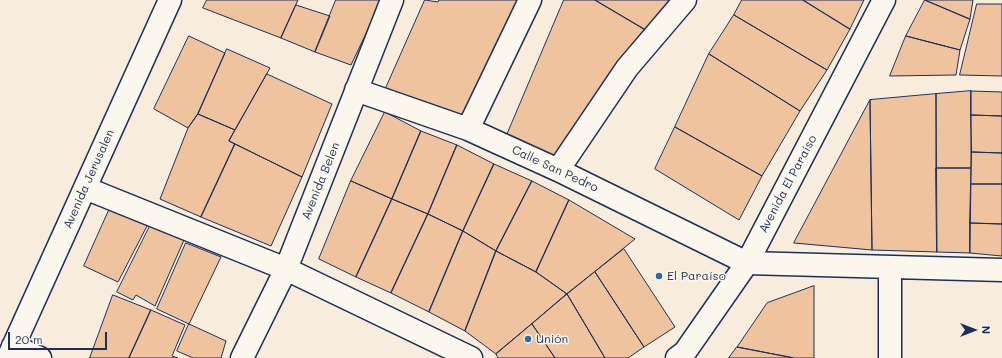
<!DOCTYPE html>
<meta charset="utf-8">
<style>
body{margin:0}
#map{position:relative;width:1002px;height:358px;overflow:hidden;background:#f8eddc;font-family:Mali,sans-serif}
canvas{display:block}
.north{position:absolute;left:954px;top:310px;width:40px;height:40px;-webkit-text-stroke:3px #fbf7ec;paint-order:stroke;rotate:90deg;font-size:11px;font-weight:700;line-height:16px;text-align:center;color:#1b2f5e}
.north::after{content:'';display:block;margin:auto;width:14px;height:18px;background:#1b2f5e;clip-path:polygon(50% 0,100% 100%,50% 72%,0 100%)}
.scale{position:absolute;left:8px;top:332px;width:99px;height:18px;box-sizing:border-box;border:2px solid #1b2f5e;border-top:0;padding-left:5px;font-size:12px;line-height:14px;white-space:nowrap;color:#1b2f5e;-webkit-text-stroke:3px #fbf7ec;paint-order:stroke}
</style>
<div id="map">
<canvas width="1002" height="358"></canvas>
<div class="north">N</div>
<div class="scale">20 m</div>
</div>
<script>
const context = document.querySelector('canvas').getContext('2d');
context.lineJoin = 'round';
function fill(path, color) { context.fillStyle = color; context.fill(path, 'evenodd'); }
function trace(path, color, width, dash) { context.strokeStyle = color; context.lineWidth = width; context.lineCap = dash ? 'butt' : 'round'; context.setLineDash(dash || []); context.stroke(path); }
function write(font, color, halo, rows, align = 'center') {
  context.font = font + ' Mali,sans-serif'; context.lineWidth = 3; context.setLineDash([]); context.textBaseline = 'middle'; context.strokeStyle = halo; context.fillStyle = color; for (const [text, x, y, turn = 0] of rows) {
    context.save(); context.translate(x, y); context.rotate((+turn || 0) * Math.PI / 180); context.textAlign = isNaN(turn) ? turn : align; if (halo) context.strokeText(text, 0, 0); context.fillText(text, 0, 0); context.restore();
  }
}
const building = new Path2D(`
 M207,0H298L281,38L203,8Z
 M336,0H382L351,65L315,52Z
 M425,0L438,2L439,0H527L470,121L386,88Z
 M564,0H595L651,33L556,161L507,135Z
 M595,0H680L651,33Z
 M742,0H803L850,29L827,70L734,15Z
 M803,0H864L850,29Z
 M925,0L970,19L960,50L906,36Z
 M925,0H973L970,19Z
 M977,4H1002V76L960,75Z
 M296,5L330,16L315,52L281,38Z
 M734,15L827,70L800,111L709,54Z
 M189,36L225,53L198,114L188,128L154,109Z
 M906,36L960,50L956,75L890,76Z
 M227,49L270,68L235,130L198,114Z
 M709,54L800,111L762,176L675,127Z
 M267,74L332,104L302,177L229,141Z
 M971,91V168H936V94Z
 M971,91L1002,92V116L971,115Z
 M936,94L937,252L872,250L870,100Z
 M870,100L872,250L794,243Z
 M385,112L421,131L392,199L351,181Z
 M198,114L235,130L229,141L235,144L201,217L160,199L188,128Z
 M971,115L1002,116V153L972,152Z
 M675,127L762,176L739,220L655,169Z
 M421,131L457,145L428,214L392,199Z
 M235,144L302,177L271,246L201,217Z
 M457,145L494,164L463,231L428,214Z
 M972,152L1002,153V184H971Z
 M494,164L532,181L496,251L463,231Z
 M936,168H971L970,253L937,252Z
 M351,181L392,199L356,277L319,259Z
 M532,181L569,200L536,272L496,251Z
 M971,184H1002V224L970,223Z
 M392,199L428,214L391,293L356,277Z
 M569,200L635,239L567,294L536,272Z
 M110,208L148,224L118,282L84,266Z
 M428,214L463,231L429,312L391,293Z
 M970,223L1002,224V256L970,253Z
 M151,224L184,240L155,306L136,295L133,300L117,292Z
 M463,231L496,251L465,331L429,312Z
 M186,243L221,257L189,324L157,309Z
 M624,249L675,327L644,347L595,272Z
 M496,251L536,272L567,294L496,354L465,331Z
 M595,272L644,347L628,358H605L567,294Z
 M814,286V358H794L737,347L767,303Z
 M567,294L605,358H555L532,324Z
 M113,295L151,310L129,358H90Z
 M151,310L185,325L172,356L178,358H129Z
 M189,324L226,341L221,358H193L177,351Z
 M532,324L555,358H498L496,354Z
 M737,347L794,358H729Z`);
const street = new Path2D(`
 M356,90L468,129L558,170L747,263L1002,270
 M468,129L530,0
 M558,170L627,68L685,0
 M85,188L286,269L471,358
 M13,346L40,358
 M8,358L170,0
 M242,358L286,269L392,0
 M890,358V267`);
const secondary = new Path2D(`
 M677,358L685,352L747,263L884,0`);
const markers = [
 [659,276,4,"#1f6fb2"],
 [528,339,4,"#1f6fb2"]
];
const streetNames = [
 ["Calle San Pedro",555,169,25],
 ["Avenida Jerusalen",89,179,-66],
 ["Avenida Belen",321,181,-68],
 ["Avenida El Paraíso",788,184,-62]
];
const poiNames = [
 ["El Paraíso",667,276],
 ["Unión",536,339]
];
fill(building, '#eec39e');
trace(building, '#1b2f5e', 1);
trace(street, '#1b2f5e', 25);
trace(secondary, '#1b2f5e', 25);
trace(street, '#fbf7ec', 22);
trace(secondary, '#fbf7ec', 22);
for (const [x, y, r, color] of markers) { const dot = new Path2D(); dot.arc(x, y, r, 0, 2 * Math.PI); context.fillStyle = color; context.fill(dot); trace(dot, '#fbf7ec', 1.5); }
write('12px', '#1b2f5e', '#fbf7ec', streetNames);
write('12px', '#1b2f5e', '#fbf7ec', poiNames, 'left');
</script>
